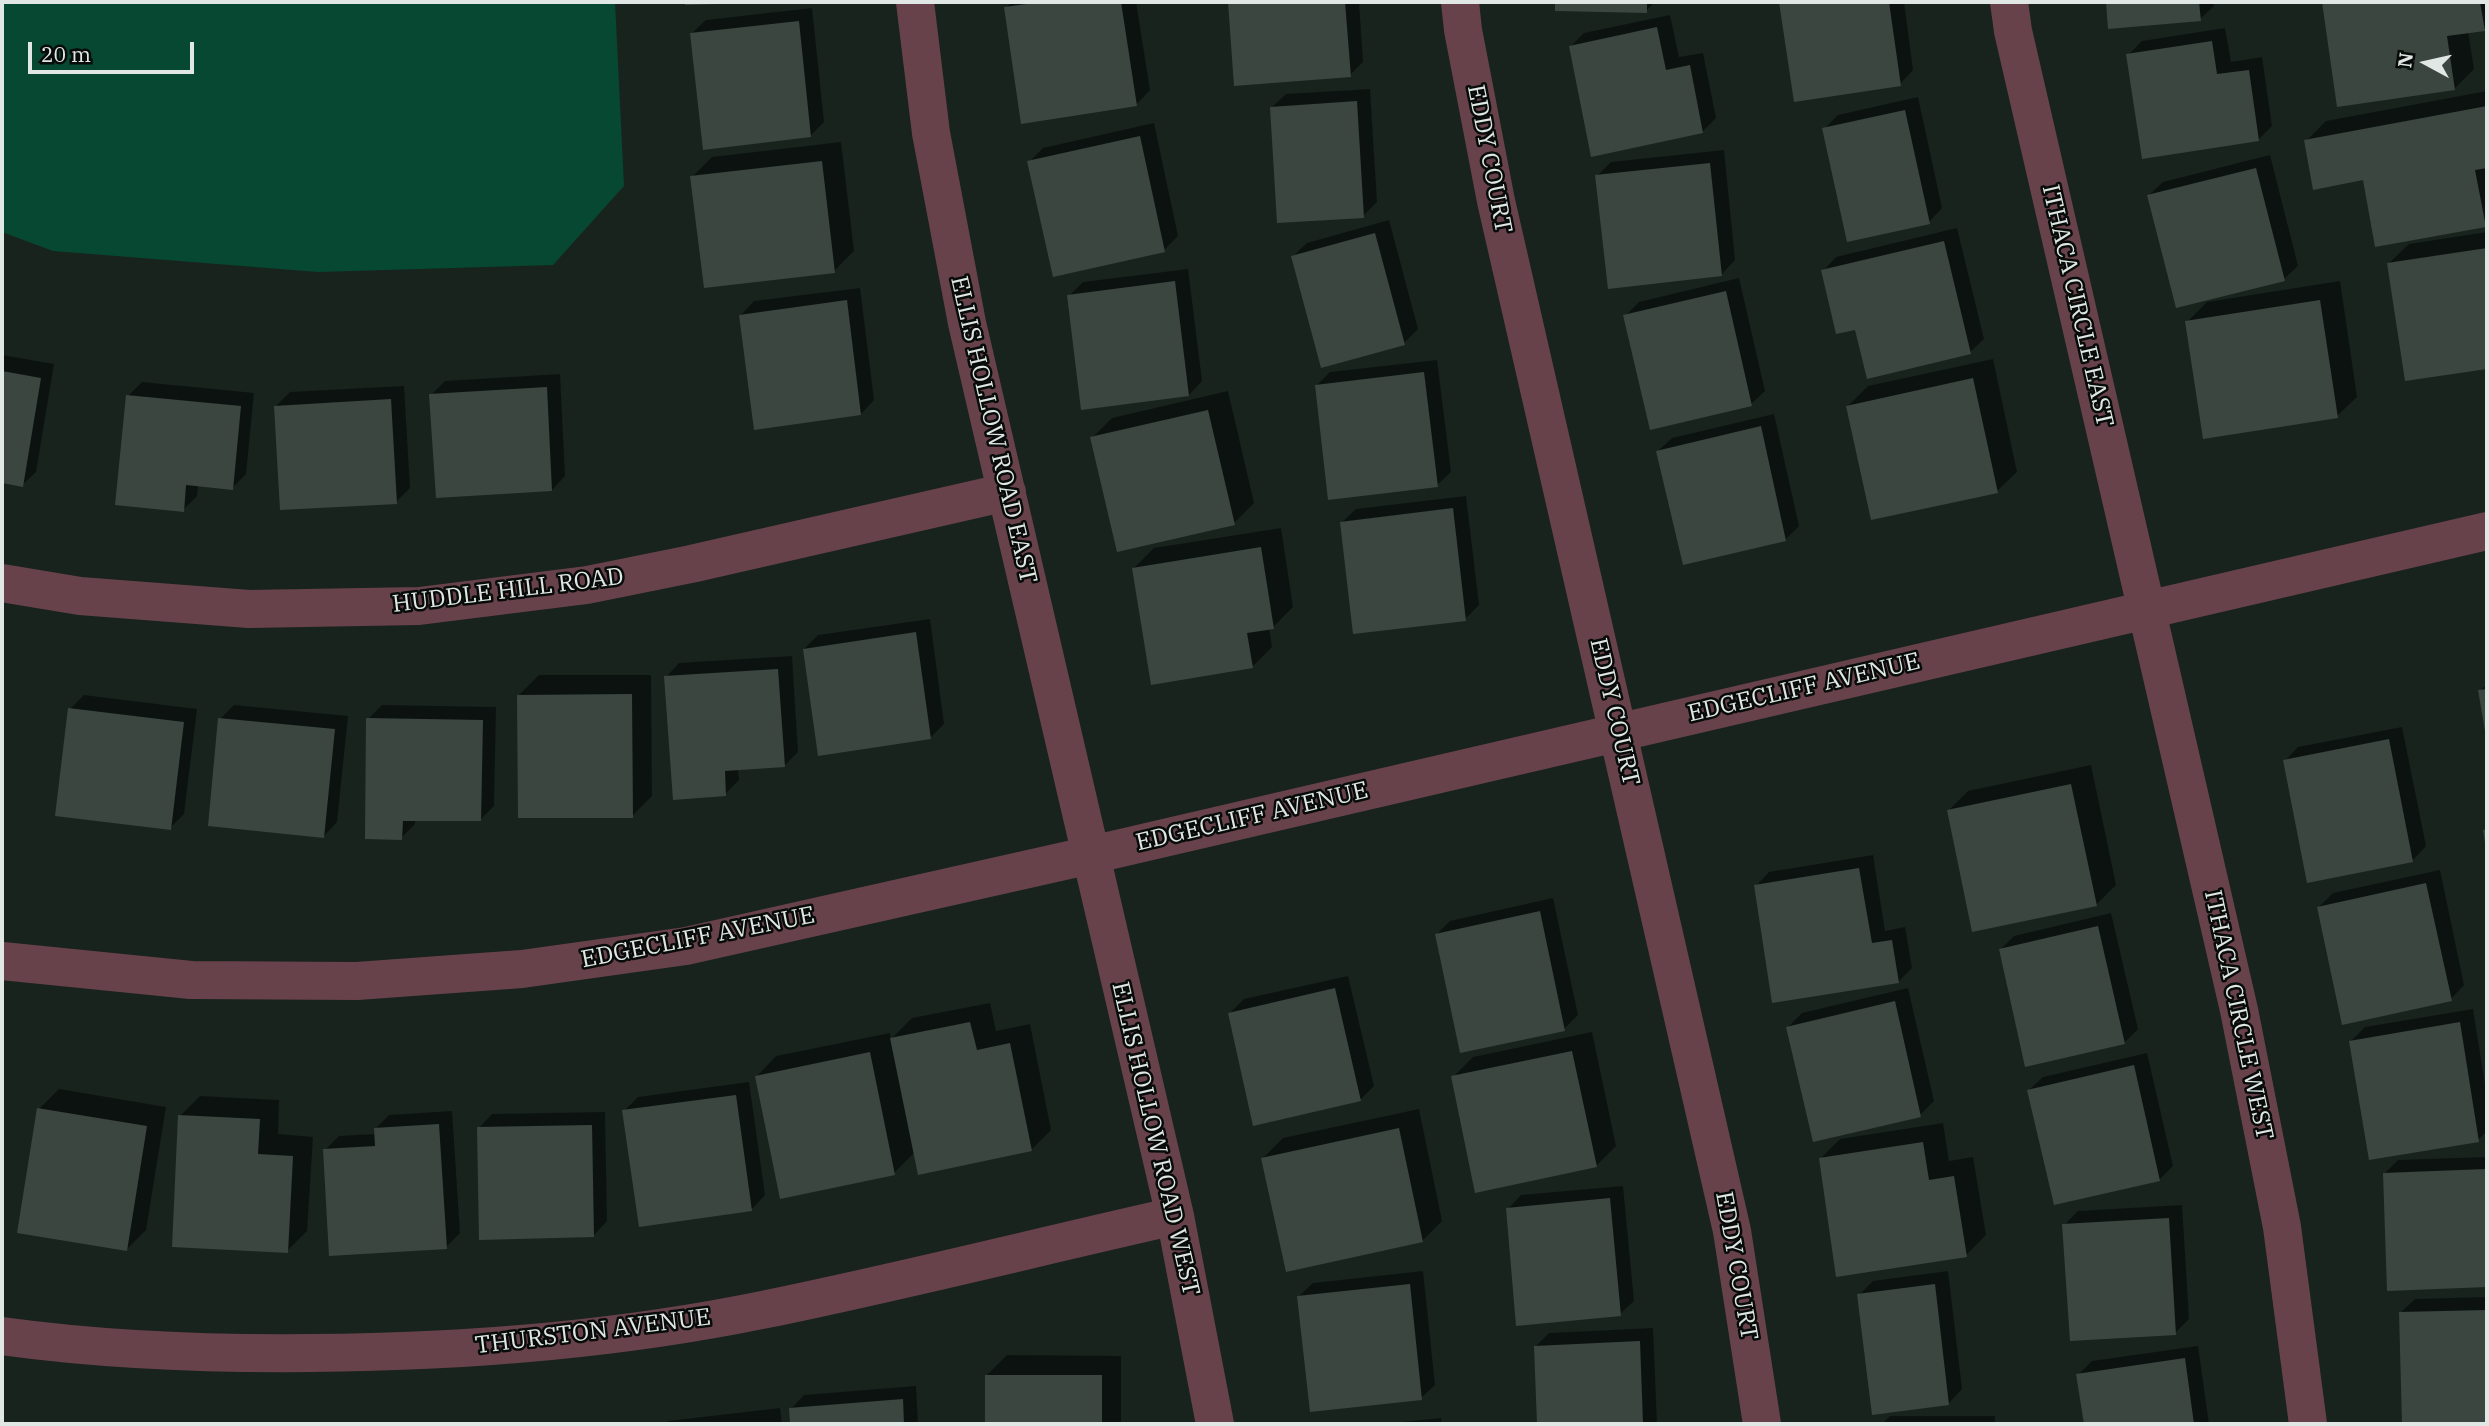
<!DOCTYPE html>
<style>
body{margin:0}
#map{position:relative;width:2489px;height:1426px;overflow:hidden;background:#18231e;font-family:"IBM Plex Serif",serif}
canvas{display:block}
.frame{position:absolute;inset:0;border:4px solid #e0e7e4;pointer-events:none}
.north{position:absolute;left:2391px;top:28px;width:70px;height:70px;-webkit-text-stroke:5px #070b09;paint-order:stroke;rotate:278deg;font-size:19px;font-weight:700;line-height:28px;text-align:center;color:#e0e7e4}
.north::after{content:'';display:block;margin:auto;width:24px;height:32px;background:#e0e7e4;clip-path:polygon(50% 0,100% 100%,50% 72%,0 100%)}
.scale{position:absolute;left:28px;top:42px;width:166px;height:32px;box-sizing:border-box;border:4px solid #e0e7e4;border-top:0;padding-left:9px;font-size:21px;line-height:24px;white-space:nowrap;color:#e0e7e4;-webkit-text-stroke:5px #070b09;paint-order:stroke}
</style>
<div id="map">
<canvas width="2489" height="1426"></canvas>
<div class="frame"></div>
<div class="north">N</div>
<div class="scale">20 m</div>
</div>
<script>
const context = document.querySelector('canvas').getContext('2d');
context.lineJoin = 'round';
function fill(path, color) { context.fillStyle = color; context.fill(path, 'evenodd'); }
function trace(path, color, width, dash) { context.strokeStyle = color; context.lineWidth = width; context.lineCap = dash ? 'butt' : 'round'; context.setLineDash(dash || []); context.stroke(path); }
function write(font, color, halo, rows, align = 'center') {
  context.font = font + ' "IBM Plex Serif",serif'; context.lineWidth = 5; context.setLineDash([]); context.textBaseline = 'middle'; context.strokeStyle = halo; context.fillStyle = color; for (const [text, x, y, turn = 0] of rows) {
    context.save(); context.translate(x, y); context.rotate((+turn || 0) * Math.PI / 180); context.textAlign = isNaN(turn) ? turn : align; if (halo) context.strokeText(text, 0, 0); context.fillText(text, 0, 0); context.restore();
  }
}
const water = new Path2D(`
 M2,2H615L624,186L553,265L318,272L53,251L2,232Z`);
const shadow = new Path2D(`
 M1012,2H1136L1150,90L1137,104L1006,8Z
 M1230,2H1359L1363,62L1350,75L1236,84Z
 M1557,2H1655L1646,11L1557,9Z
 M1781,2H1904L1913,70L1900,84L1796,100Z
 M2108,2H2213L2214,6L2200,19L2110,27Z
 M2324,2H2487V26L2484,29L2468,31L2474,69L2454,89L2339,105Z
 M812,8L824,122L810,136L692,33L706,20Z
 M1670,15L1679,57L1703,53L1716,118L1702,132L1571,46L1584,33Z
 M2225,28L2231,62L2262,57L2272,126L2258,140L2128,55L2142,41Z
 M1370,89L1377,202L1363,216L1272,107L1286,94Z
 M2487,91V223L2485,225L2365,178L2306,141L2326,121Z
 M1918,97L1942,208L1929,222L1824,129L1838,115Z
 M1154,123L1178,236L1164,250L1029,162L1043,148Z
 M841,142L854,251L834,271L692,177L712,157Z
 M1724,150L1735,260L1722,274L1597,176L1611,162Z
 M2270,155L2298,266L2284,279L2149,195L2163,182Z
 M1389,220L1418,329L1404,343L1293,256L1307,243Z
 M1957,228L1984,339L1970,352L1856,328L1823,271L1836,257Z
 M2487,232V367L2406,379L2389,263L2409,244Z
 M1188,269L1202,381L1189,395L1069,296L1083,282Z
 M1739,278L1765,391L1751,404L1625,316L1639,302Z
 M2340,281L2357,397L2337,416L2187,322L2207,302Z
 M860,288L874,400L861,414L741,315L754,301Z
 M2,355L54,364L36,472L22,485L2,482Z
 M1993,359L2017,472L1997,491L1848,406L1868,386Z
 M1437,360L1451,472L1437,485L1316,386L1330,372Z
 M560,374L565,476L552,490L431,395L445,381Z
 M142,382L254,393L246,474L232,488L198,485L197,496L183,510L128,396Z
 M404,386L410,488L396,502L276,406L290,392Z
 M1228,391L1254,503L1234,523L1092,438L1112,418Z
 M1774,414L1799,526L1785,540L1658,451L1672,438Z
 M1466,496L1479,605L1465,619L1342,522L1356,509Z
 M1281,528L1293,607L1273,627L1269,628L1272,647L1252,667L1134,568L1154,548Z
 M930,619L944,724L930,738L804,649L818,635Z
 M792,656L798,752L784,766L738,769L739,780L725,794L666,677L679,663Z
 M539,675H651L652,796L632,816L519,695Z
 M2487,684V735L2480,691Z
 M84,695L197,709L184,814L170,828L70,709Z
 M234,705L348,716L337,822L324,836L220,719Z
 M382,705L496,707L494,806L480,820L415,819V824L401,838L368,719Z
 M2402,727L2426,846L2413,860L2285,761L2298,747Z
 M2091,765L2116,885L2096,905L1948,811L1968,791Z
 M1873,855L1885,931L1905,927L1912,968L1898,982L1756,886L1769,872Z
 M2440,870L2464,985L2451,999L2319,907L2333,893Z
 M1553,898L1578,1015L1564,1029L1437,934L1450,921Z
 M2111,913L2138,1029L2124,1043L2001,949L2014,936Z
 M1348,976L1374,1086L1360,1100L1230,1013L1244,999Z
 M1908,988L1934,1101L1920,1115L1788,1027L1802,1013Z
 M990,1003L996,1031L1030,1024L1051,1130L1031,1150L915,1152L894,1173L757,1076L776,1056L890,1033L891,1039L912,1018Z
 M2473,1009L2487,1097V1131L2478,1140L2351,1041L2365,1027Z
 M1592,1032L1616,1146L1596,1166L1453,1077L1473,1057Z
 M2147,1053L2173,1166L2159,1180L2029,1090L2043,1077Z
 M749,1082L765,1195L752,1209L624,1111L638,1097Z
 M59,1089L166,1107L146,1230L126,1250L39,1109Z
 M200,1096L279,1100L278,1134L313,1137L307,1231L287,1251L180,1116Z
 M1419,1109L1442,1221L1422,1241L1263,1158L1283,1138Z
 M452,1111L460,1233L446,1247L325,1150L339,1136L376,1134L375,1129L389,1115Z
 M605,1112L607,1221L594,1235L479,1128L492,1114Z
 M1943,1123L1949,1161L1973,1157L1986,1235L1966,1255L1820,1159L1840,1139Z
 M2487,1157V1285L2388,1289L2384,1174L2398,1160Z
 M1623,1186L1634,1301L1620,1314L1508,1209L1521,1195Z
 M2182,1205L2189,1319L2175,1333L2064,1225L2078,1211Z
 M1423,1271L1435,1385L1421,1398L1299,1296L1313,1283Z
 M1948,1271L1962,1389L1949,1403L1859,1295L1873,1281Z
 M2487,1297V1424H2404L2401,1312L2415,1299Z
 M1653,1328L1657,1424H1539L1536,1346L1549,1333Z
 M2198,1346L2209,1424H2085L2078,1375L2092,1361Z
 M1007,1355L1121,1356V1424H986L987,1375Z
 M916,1386L918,1424H792L791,1409L804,1395Z
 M780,1408L782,1424H664L668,1421Z
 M1890,1416H1995V1424H1882Z
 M1441,1418L1442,1424H1382Z`);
const building = new Path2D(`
 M685,2H718V4L685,5Z
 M1042,2H1121L1137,106L1021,124L1004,7Z
 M1228,2H1345L1351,77L1234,86Z
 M1555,2H1647V13L1555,11Z
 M1779,2H1889L1901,86L1794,102Z
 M2106,2H2199L2201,21L2108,29Z
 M2322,2H2480L2485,31L2447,36L2455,90L2337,107Z
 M799,21L811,137L703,150L690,33Z
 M1657,27L1666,70L1690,65L1703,133L1591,157L1569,46Z
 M2212,41L2217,74L2249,70L2259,141L2142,159L2126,54Z
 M1357,101L1364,218L1277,223L1270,107Z
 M2487,106V168L2475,170L2486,227L2375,247L2363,180L2313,190L2304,140Z
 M1905,110L1930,224L1847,242L1822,128Z
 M1140,136L1165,252L1053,277L1027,161Z
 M822,161L835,273L704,288L690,176Z
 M1710,163L1722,276L1608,289L1595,175Z
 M2256,168L2285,281L2176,308L2147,195Z
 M1375,233L1405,345L1321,368L1291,256Z
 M1944,241L1971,354L1867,379L1855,330L1836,334L1821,270Z
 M2487,248V369L2405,381L2387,263Z
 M1175,281L1189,396L1081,410L1067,295Z
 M1726,291L1752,406L1650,430L1623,315Z
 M847,300L861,415L754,430L739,315Z
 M2320,300L2338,418L2203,439L2185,321Z
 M2,371L41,378L23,487L2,483Z
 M1424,372L1438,487L1328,500L1315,385Z
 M1973,378L1998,493L1871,520L1846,406Z
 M547,387L552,491L436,498L429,394Z
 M126,395L241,406L233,490L186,485L184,512L115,505Z
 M391,399L397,504L280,510L274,406Z
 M1208,410L1235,525L1117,552L1090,437Z
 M1761,426L1786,541L1683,565L1656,451Z
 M1453,508L1466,621L1353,634L1340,522Z
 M1261,547L1274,629L1247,633L1253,668L1151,685L1132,568Z
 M916,632L931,739L818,756L803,649Z
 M778,669L785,767L725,771L726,796L673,800L664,676Z
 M2487,689V737H2486L2478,690Z
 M632,694L633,818H518L517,695Z
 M68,708L184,722L171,830L55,816Z
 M218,718L335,729L324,838L208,826Z
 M366,718L483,720L481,821H403L402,840L365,839Z
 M2389,739L2413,862L2307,883L2283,760Z
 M2071,784L2097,906L1972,932L1947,810Z
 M2487,829V849H2486L2483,830Z
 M1859,868L1872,943L1892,940L1899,983L1772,1003L1754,885Z
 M2426,883L2452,1001L2342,1025L2317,907Z
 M1540,911L1565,1031L1460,1053L1435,934Z
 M2098,926L2125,1044L2025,1067L1999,949Z
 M1335,988L1361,1101L1253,1126L1228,1013Z
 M1895,1001L1921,1117L1813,1142L1786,1027Z
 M970,1022L977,1050L1010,1043L1032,1151L918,1175L890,1038Z
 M2460,1022L2479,1142L2369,1160L2349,1041Z
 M1572,1051L1597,1167L1475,1193L1451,1076Z
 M870,1052L895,1175L780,1199L755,1076Z
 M2134,1065L2160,1181L2054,1205L2027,1090Z
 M736,1095L752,1211L639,1227L622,1110Z
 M37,1108L147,1126L127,1251L17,1233Z
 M178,1115L260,1119L258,1154L293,1156L288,1253L172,1247Z
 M439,1124L447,1249L329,1256L323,1149L375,1146L374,1128Z
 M592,1125L594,1237L479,1240L477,1127Z
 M1399,1128L1423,1242L1286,1272L1261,1158Z
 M1923,1142L1929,1180L1954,1176L1967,1257L1836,1277L1819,1158Z
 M2486,1169L2487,1287L2387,1291L2383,1173Z
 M1610,1198L1621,1316L1516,1326L1506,1208Z
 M2169,1218L2176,1335L2070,1341L2062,1224Z
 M1410,1284L1422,1400L1310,1412L1297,1296Z
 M1935,1284L1949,1405L1872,1415L1857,1294Z
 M2487,1310V1424H2402L2399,1312Z
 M1640,1341L1643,1424H1537L1534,1346Z
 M2185,1358L2194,1424H2084L2076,1374Z
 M985,1375H1102V1424H985Z
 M903,1399L904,1424H790L789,1408Z`);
const street = new Path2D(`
 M915,2L931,133L967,323L1175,1216L1215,1424
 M1460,2L1463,30L1496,201L1732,1231L1762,1424
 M2009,2L2013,31L2239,1010L2282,1227L2308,1424
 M2,583L80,596L249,609L419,606L587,585L691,564L1007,492
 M2,961L191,980L357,981L522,969L686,946L1091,855L2487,531
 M2,1336C104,1350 208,1354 311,1353C461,1352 615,1340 762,1310C900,1282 1037,1247 1175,1216`);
const streetNames = [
 ["EDDY COURT",1489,159,79],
 ["ITHACA CIRCLE EAST",2077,306,77],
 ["ELLIS HOLLOW ROAD EAST",993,430,77],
 ["HUDDLE HILL ROAD",508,591,-7],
 ["EDGECLIFF AVENUE",1804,688,-13],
 ["EDDY COURT",1614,712,77],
 ["EDGECLIFF AVENUE",1252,817,-13],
 ["EDGECLIFF AVENUE",698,938,-11],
 ["ITHACA CIRCLE WEST",2238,1015,78],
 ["ELLIS HOLLOW ROAD WEST",1155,1139,77],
 ["EDDY COURT",1736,1266,80],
 ["THURSTON AVENUE",593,1332,-7]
];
fill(water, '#074832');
fill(shadow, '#0007');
fill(building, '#3b4641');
trace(street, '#68424b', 38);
write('24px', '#e0e7e4', '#070b09', streetNames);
</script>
